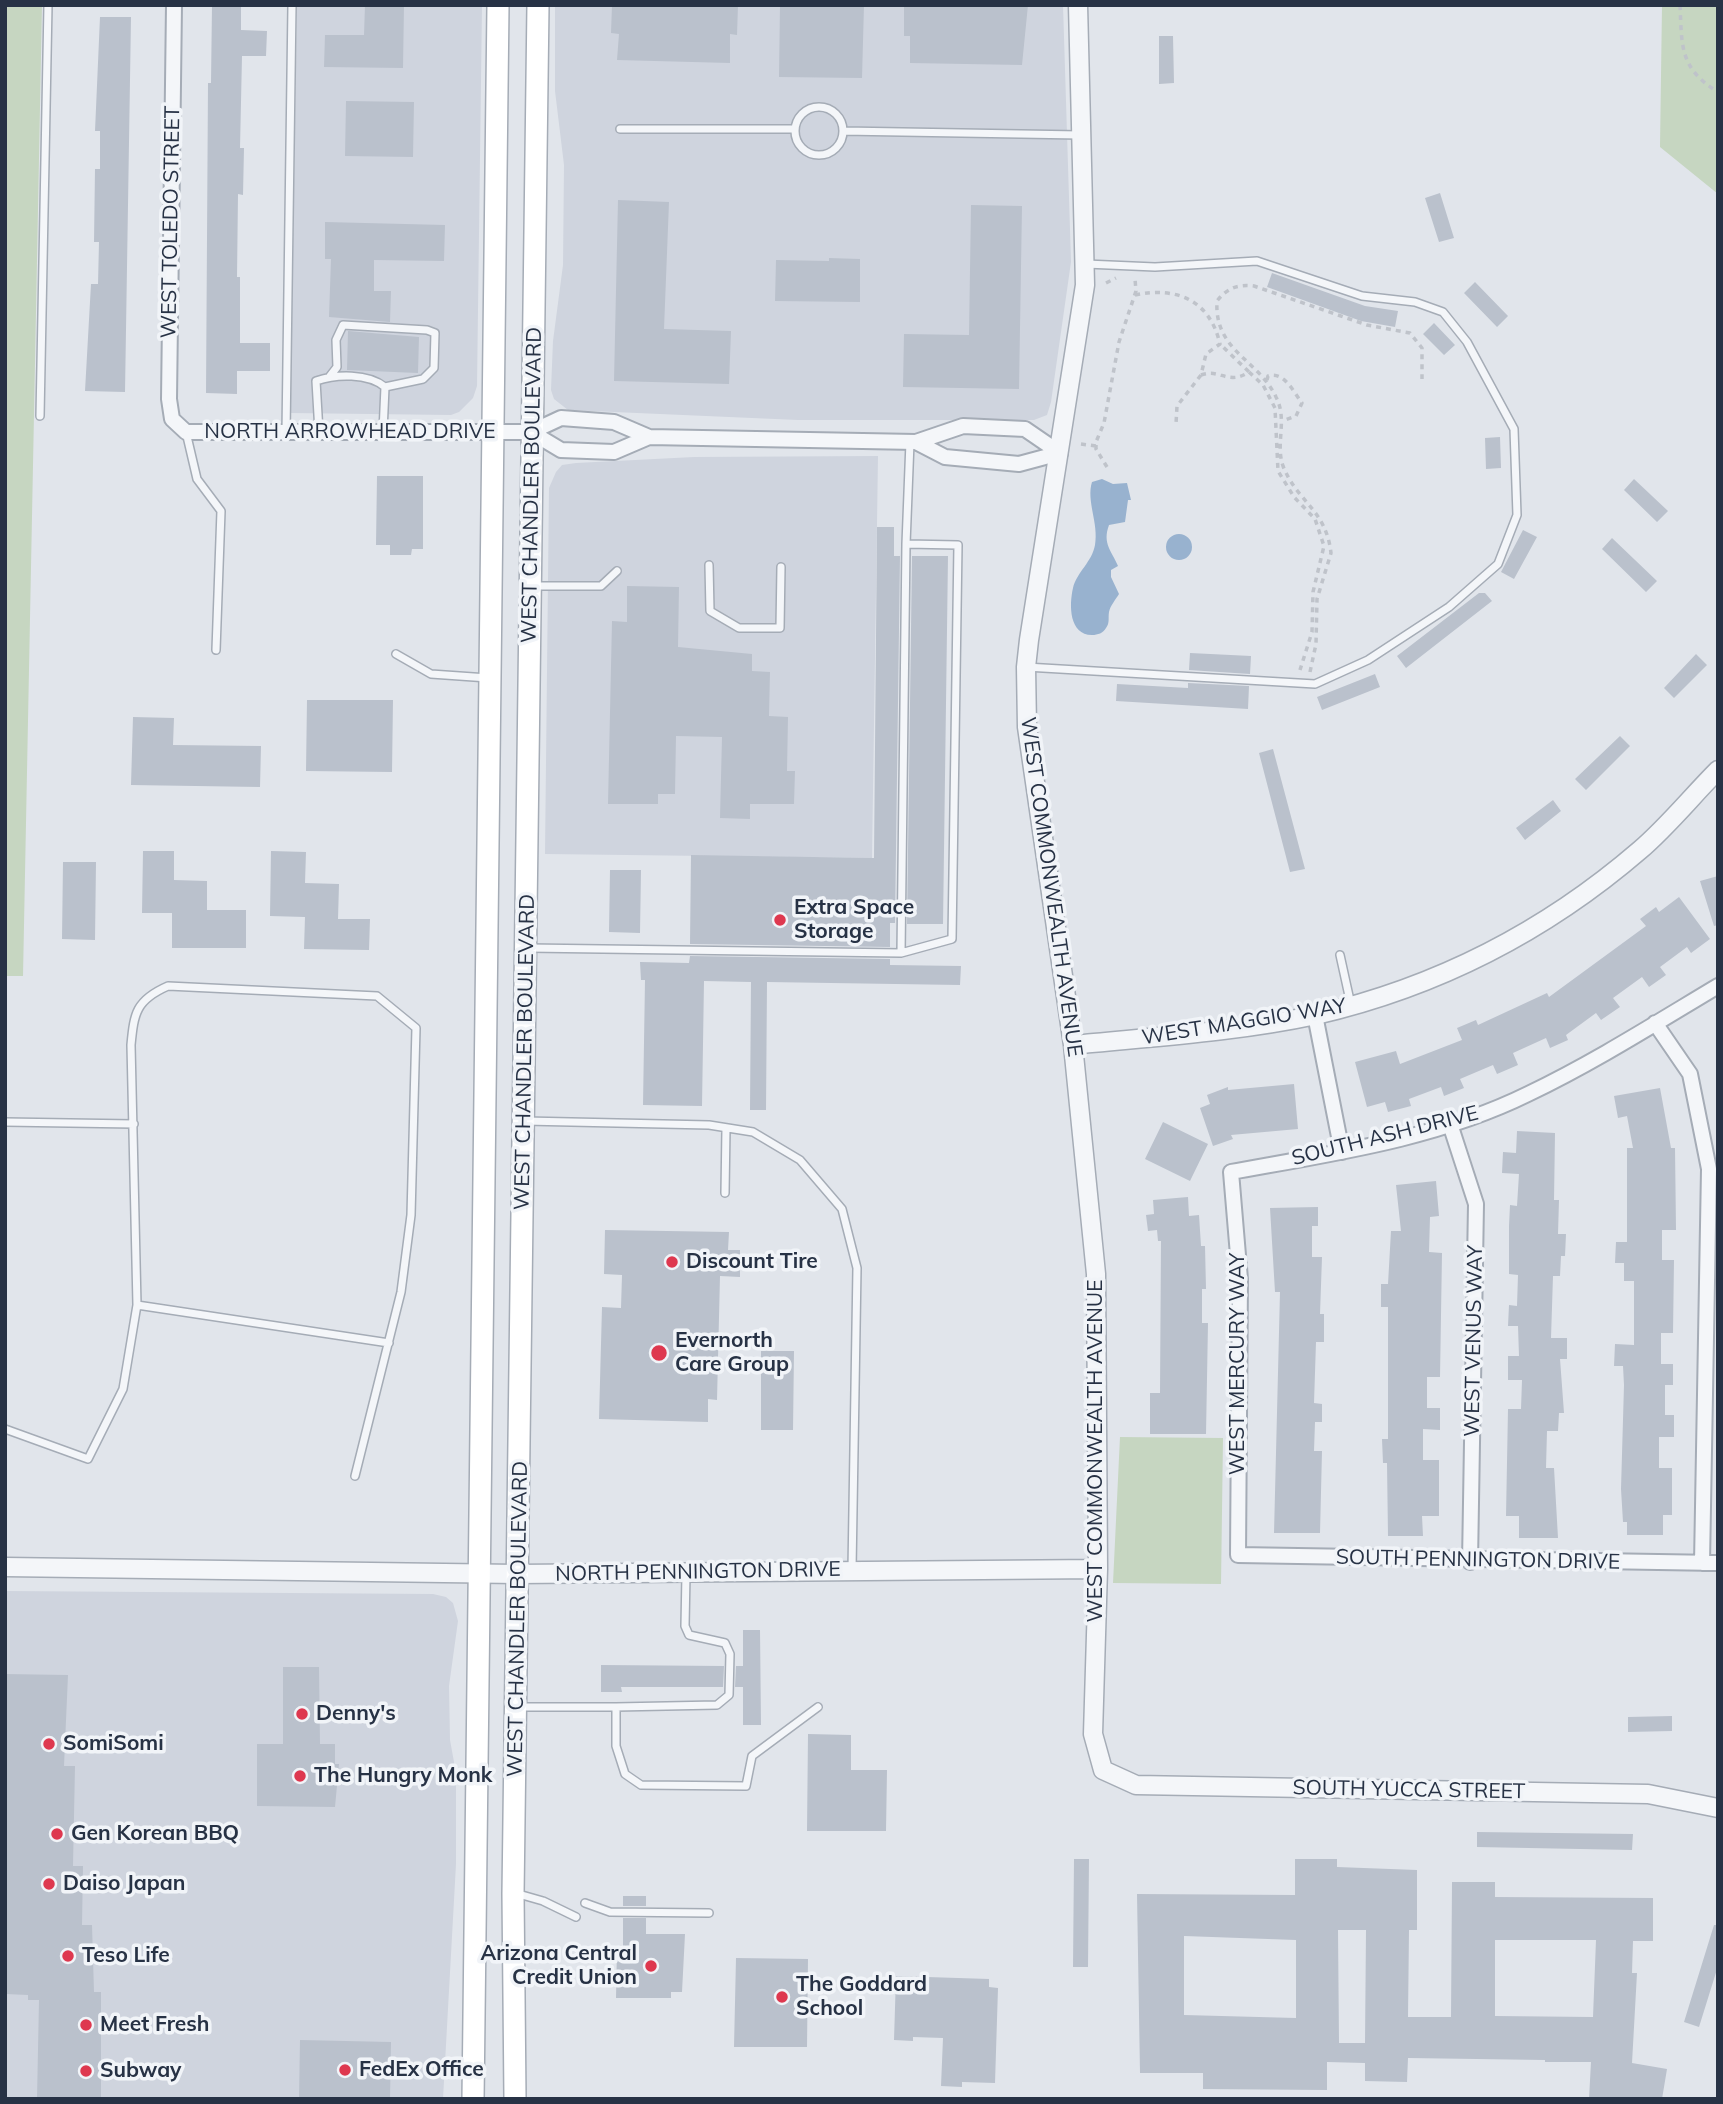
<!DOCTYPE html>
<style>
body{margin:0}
#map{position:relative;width:1723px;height:2104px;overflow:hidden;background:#e1e5eb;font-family:Mulish,sans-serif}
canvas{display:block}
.frame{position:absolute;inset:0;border:7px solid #273245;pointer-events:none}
</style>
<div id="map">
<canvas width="1723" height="2104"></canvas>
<div class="frame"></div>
</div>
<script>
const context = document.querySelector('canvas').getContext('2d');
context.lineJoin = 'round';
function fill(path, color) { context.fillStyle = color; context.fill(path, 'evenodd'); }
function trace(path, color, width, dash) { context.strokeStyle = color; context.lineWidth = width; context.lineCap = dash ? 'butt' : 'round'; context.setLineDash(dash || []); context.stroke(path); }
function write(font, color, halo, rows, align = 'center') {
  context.font = font + ' Mulish,sans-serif'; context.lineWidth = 7; context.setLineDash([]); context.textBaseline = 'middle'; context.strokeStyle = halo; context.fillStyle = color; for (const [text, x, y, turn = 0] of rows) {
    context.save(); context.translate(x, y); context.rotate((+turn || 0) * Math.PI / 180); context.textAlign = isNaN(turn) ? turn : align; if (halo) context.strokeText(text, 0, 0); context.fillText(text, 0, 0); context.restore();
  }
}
const built = new Path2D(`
 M297,5H482L477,386L473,398L459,412L451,415L290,413Z
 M555,5H1063L1071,262L1051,402L1047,415L1034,420H798L568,410L554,399L551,390L553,341L563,265L564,165L555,91Z
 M878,456L872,858L545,854L549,488L556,472L562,465L576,463L694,457Z
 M5,1591L433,1594L446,1597L453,1603L458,1621L449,1686L450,1740L456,1773V1864L443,2099H5Z`);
const green = new Path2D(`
 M5,5H42L23,976H5Z
 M1662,5H1718V194L1660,147Z
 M1120,1437L1223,1438L1221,1584L1113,1583Z`);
const water = new Path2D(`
 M1102,479L1113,484L1127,483L1131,500H1128L1125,522L1109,525C1102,544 1112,551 1118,566L1111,570V577L1119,594C1116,599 1110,606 1109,612C1108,618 1110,623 1106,628C1103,633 1098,635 1092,635C1069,635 1069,605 1073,588C1077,572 1092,562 1095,545C1099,523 1086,501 1092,482Z
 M1166 547a13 13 0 1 1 26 0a13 13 0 1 1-26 0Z`);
const building = new Path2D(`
 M212,5H241V30L267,31L266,56H242L240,148H244L243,195L238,194L237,277H240V343H270V371H237V394L206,393L208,83H211Z
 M365,5H404L403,68L324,67L325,35H364Z
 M612,5H738L737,35L730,34V63L617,60L619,34L611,33Z
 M780,5H864L862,78L779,77Z
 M904,5H1028L1022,65L910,63V36H904Z
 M100,17H131L125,392L85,391L91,284H98L99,242H94L95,169H100V131H95Z
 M1159,36H1173L1174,83L1159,84Z
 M346,101L414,102L413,157L345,156Z
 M1440,193L1454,238L1439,242L1425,198Z
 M618,200L669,202L664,329L731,331L729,384L614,381Z
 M971,205L1022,206L1019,389L903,387L904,334L969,335Z
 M325,222L445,225L444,261L374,260V291H391L390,322L329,317L331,259H325Z
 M829,258L860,259V302L775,301L776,260L829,261Z
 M1272,273L1365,306L1398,311L1395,327L1361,321L1267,287Z
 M1475,282L1508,316L1497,327L1464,293Z
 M1434,323L1455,345L1444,355L1423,334Z
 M348,331L419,337L418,373L347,370Z
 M1500,437L1501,468L1486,469L1485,438Z
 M377,476H423V549H412L411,555H390V545H376Z
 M1634,479L1668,511L1657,522L1624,490Z
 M877,527H894V556H900L895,923H890V947L690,944L691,855L874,858Z
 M1523,530L1537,537L1514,579L1501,572Z
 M1612,538L1657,581L1646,592L1602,549Z
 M912,556H948L943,924H907Z
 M627,586L679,587L678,647L752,654V671L770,672L769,716L788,717L787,771H795L794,804H750V819L720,818L722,737L676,736L675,794H658V804H608L612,621L627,622Z
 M1479,593H1485L1492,601L1406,668L1397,656Z
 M1190,653L1251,656L1250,674L1189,670Z
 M1696,654L1707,665L1674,698L1664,688Z
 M1375,674L1380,687L1322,710L1317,697Z
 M1188,683L1249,686L1248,709L1116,701L1117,684L1188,688Z
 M307,700H393L392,772L306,771Z
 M133,717L174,718L173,745L261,746L260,787L131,785Z
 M1620,736L1630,746L1586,790L1575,779Z
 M1273,749L1305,869L1290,872L1259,753Z
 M1553,800L1561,811L1525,840L1516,828Z
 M143,851H174V880L207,881V910H246V948H172V913H142Z
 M271,851L306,852L305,883L339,884L338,919H370L369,950L304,949L305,917L270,916Z
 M63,862H96L95,940L62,939Z
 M610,870H641L640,933L609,932Z
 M1718,876V925L1714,926L1700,881Z
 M1679,897L1710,939L1691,953L1687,947L1660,967L1666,975L1649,987L1642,977L1613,998L1620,1007L1601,1020L1596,1013L1566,1035L1568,1040L1550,1048L1546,1038L1513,1053L1518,1065L1497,1074L1493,1065L1460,1079L1464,1088L1444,1096L1441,1087L1409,1099L1411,1106L1388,1112L1385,1102L1367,1107L1355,1062L1396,1051L1400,1064L1462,1040L1457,1028L1476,1020L1478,1025L1547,993L1549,997L1646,926L1640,919L1656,907L1659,912Z
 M690,956L890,959V965L961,966L960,985L767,982L766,1110H750L751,982L704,981L702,1106L643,1105L645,980H641L640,962L689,963Z
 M1294,1084L1298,1129L1231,1135L1233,1139L1213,1146L1200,1108L1210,1104L1207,1095L1228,1087V1090Z
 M1660,1088L1671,1148H1675L1676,1230H1662V1260H1674L1673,1333H1661V1364H1673V1385H1665V1415H1674V1437H1659V1468H1672V1515H1663V1535H1627V1522H1623L1621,1489L1624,1385L1623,1366H1614L1615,1344L1634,1345V1281H1624V1263H1615L1616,1242H1627V1148H1633L1627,1116L1618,1118L1614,1096Z
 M1163,1122L1208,1144L1190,1181L1145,1159Z
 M1517,1131L1555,1133L1554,1200H1559L1558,1234H1566L1565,1256H1561L1560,1276H1553L1551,1338H1567V1359H1560L1564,1413H1559L1558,1431H1547L1546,1468H1554L1558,1538H1519V1516H1506L1508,1409H1521L1522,1380H1508V1356H1519L1518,1326H1508L1509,1305L1517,1306L1518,1275L1509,1274V1226L1510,1205L1517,1206L1519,1174L1502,1173L1503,1152L1516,1153Z
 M1436,1181L1439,1216L1430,1217L1429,1252L1442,1253L1440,1377H1427V1408H1440V1430L1423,1429V1460H1439V1516H1422L1423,1536H1388L1387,1463H1383L1382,1439H1388V1307H1381V1284H1388L1391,1231H1401L1396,1185Z
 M1188,1197L1189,1216L1199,1215L1201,1246H1205L1206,1289H1202V1323H1208L1206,1434H1150V1393H1160L1161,1241H1158L1157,1230L1148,1231L1146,1215L1154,1214L1153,1200Z
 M1318,1207V1226H1312V1257H1322L1320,1314H1324V1342H1316L1314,1403L1322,1404V1422H1315L1314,1451H1322L1320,1533H1274L1280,1292H1275L1270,1208Z
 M605,1230L729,1232L728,1250H740V1277L720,1276L717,1400L708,1399V1422L599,1419L602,1307L621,1308L622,1275L604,1274Z
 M761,1351H794L793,1430H761Z
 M743,1630H760L761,1725H743V1687H735L736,1666H743Z
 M601,1665L724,1666L723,1687H621L622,1692H601Z
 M283,1667H319L320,1744H335V1764H339L335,1807L257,1806V1744H283Z
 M5,1674L68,1675L64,1766H75L73,1866H83L82,1925H92L94,1992H101V2099H37L39,2000H28V1995L5,1994Z
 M1672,1716V1731L1628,1732V1717Z
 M808,1734L851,1735V1770H887L886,1831H807Z
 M1477,1832L1633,1834L1632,1850L1477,1847Z
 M1074,1859H1089L1088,1967H1073Z
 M1295,1859H1337V1867L1417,1870V1930H1409L1408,2017H1451L1452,1882H1495V1897L1653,1898V1941H1633L1632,1973H1637L1632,2063L1667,2069L1662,2099H1589L1591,2062H1545V2060L1408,2058L1407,2082L1365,2081V2063L1327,2062V2090L1203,2089V2073H1140L1137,1894L1295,1895ZM1338,1930H1366L1365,2043H1339ZM1184,1936L1296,1940V2018L1184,2015ZM1495,1940H1596L1593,2017L1495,2016Z
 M623,1896H646V1906H623Z
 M623,1918H646V1934H685L682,1992H671V1998H616L617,1948H623Z
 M1714,1925H1718V1966L1699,2027L1684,2022Z
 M736,1958L808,1959L807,2047H734Z
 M896,1976L989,1979V1987L998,1988L995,2083L962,2082V2087L941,2086L943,2038L913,2037V2041L894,2040Z
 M300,2040L391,2042L390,2099H299Z`);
const path = new Path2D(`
 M1680,5C1682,46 1679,68 1718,92
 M1106,283L1116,278
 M1135,295C1178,286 1210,301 1220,344L1206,354L1201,375L1177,406L1176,424
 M1249,372L1263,385L1275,408L1278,471L1294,497L1315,519L1324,546L1313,592L1312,632L1300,670
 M1201,375C1220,368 1228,386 1249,372L1220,344
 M1267,380L1268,376C1284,371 1293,391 1302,403L1296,416L1282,421
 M1081,444L1096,446
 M1107,467L1096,449V442L1104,423L1119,342L1136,291L1135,279
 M1310,672L1316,644L1317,599L1331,553C1326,509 1297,502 1283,466C1275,443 1288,420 1276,397C1258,359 1214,351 1217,301C1227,288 1238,284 1254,286L1367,325L1410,333L1422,348V379`);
const service = new Path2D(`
 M795 131a24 24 0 1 1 48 0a24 24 0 1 1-48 0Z
 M620,129H794
 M843,131L1080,135
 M330,376L337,367L336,340L343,325L427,330L435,333L434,368L423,379L385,387L383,432
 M40,416L48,5
 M186,432L197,479L221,511L216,650
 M286,432L292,5
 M319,432L316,381C336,374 368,373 385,387
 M906,544L910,442
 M709,565L710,611L739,628H780L781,567
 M532,586H601L617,571
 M396,654L431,674L488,678
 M1026,667L1315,684L1368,660L1449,607L1498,564L1517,515L1514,429L1467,342L1443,312L1415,302L1362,296L1257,261L1155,267L1086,264
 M528,948L901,953L906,544L958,545L952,939L901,953
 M1340,955L1351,1005
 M525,1121L709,1125L753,1132L800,1160L842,1209L857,1268L852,1569
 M5,1122L134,1124
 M725,1193L726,1128
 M137,1305L389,1343
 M5,1429L88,1459L123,1389L137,1305L131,1045C134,1013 136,1000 168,986L377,996L416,1028L411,1215L401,1292L355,1476
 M517,1707H616V1746L625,1774L641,1785L746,1786L752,1756L818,1707
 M616,1707L717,1705L729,1695L730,1654L725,1643L689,1635L685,1626L686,1574
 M515,1893L543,1901L576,1917
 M585,1903L610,1912L709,1913`);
const minor = new Path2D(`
 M174,5L169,399L172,419L186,432H531L561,418L614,422L649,437L916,442L963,426L1025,429L1060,453
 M531,432L561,450L614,452L649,437
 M916,442L945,457L1019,464L1060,453
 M1718,986C1656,1023 1593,1063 1528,1094C1437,1139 1330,1154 1231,1172L1240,1279L1238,1555L1718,1563
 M1315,1015L1342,1152
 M1655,1023L1690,1074L1709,1169L1702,1563
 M1450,1124L1476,1204L1470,1562`);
const tertiary = new Path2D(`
 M1078,5L1085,285L1029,640L1026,667L1027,727L1073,1045L1096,1274L1098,1569L1093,1734L1103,1770L1136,1785L1648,1794L1718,1808
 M1073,1045C1153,1037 1237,1032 1316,1015C1437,987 1546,931 1640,850C1668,826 1692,796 1718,770
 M5,1567L517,1574L1098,1569`);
const secondary = new Path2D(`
 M473,2099L498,5
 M515,2099L513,1893L538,5`);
const markers = [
 [780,920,7,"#de384f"],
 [672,1262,7,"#de384f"],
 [659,1353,9,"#de384f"],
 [302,1714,7,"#de384f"],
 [49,1744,7,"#de384f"],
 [300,1776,7,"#de384f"],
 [57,1834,7,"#de384f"],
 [49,1884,7,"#de384f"],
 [68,1956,7,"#de384f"],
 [651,1966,7,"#de384f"],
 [782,1997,7,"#de384f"],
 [86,2025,7,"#de384f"],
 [345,2070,7,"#de384f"],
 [86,2071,7,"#de384f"]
];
const streetNames = [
 ["WEST TOLEDO STREET",171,222,-89],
 ["NORTH ARROWHEAD DRIVE",350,432],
 ["WEST CHANDLER BOULEVARD",532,485,-89],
 ["WEST COMMONWEALTH AVENUE",1051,887,82],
 ["WEST MAGGIO WAY",1244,1022,-9],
 ["WEST CHANDLER BOULEVARD",525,1052,-89],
 ["SOUTH ASH DRIVE",1385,1136,-14],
 ["WEST VENUS WAY",1474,1341,-89],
 ["WEST MERCURY WAY",1238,1364,-90],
 ["WEST COMMONWEALTH AVENUE",1096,1451,-90],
 ["SOUTH PENNINGTON DRIVE",1478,1560,1],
 ["NORTH PENNINGTON DRIVE",698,1572,-1],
 ["WEST CHANDLER BOULEVARD",518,1619,-89],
 ["SOUTH YUCCA STREET",1409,1790,1]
];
const poiNames = [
 ["Extra Space",794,908],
 ["Storage",794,932],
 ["Discount Tire",686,1262],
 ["Evernorth",675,1341],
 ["Care Group",675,1365],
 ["Denny's",316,1714],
 ["SomiSomi",63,1744],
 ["The Hungry Monk",314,1776],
 ["Gen Korean BBQ",71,1834],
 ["Daiso Japan",63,1884],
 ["Arizona Central",637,1954,"right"],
 ["Credit Union",637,1978,"right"],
 ["Teso Life",82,1956],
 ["The Goddard",796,1985],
 ["School",796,2009],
 ["Meet Fresh",100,2025],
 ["FedEx Office",359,2070],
 ["Subway",100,2071]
];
fill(built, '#cfd4de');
fill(green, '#c6d6c1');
fill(water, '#98b2cf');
fill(building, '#bac1cc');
trace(service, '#a5acb6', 10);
trace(minor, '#a5acb6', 18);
trace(tertiary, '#a5acb6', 21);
trace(secondary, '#a5acb6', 24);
trace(path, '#bfc3ca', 3.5, [5, 5]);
trace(service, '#f4f6f9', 7);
trace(minor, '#f4f6f9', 14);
trace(tertiary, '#f4f6f9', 18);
trace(secondary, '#fff', 21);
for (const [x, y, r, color] of markers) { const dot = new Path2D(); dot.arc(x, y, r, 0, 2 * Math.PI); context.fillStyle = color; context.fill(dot); trace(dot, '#f1f4f8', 2.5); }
write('21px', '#273245', '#f1f4f8', streetNames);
write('bold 21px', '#273245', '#f1f4f8', poiNames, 'left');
</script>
